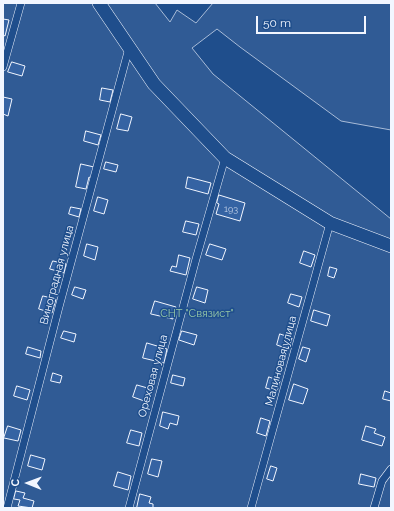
<!DOCTYPE html>
<meta charset="utf-8">
<style>
body{margin:0}
#map{position:relative;width:394px;height:511px;overflow:hidden;background:#1f4e8c;font-family:Raleway,sans-serif}
canvas{display:block}
.frame{position:absolute;inset:0;border:4px solid #f2f6ff;pointer-events:none}
.north{position:absolute;left:8px;top:463px;width:40px;height:40px;-webkit-text-stroke:3px #1f4e8c;paint-order:stroke;rotate:271deg;font-size:11px;font-weight:700;line-height:16px;text-align:center;color:#f2f6ff}
.north::after{content:'';display:block;margin:auto;width:14px;height:18px;background:#f2f6ff;clip-path:polygon(50% 0,100% 100%,50% 72%,0 100%)}
.scale{position:absolute;left:256px;top:16px;width:110px;height:18px;box-sizing:border-box;border:2px solid #f2f6ff;border-top:0;padding-left:5px;font-size:12px;line-height:14px;white-space:nowrap;color:#f2f6ff;-webkit-text-stroke:3px #1f4e8c;paint-order:stroke}
</style>
<div id="map">
<canvas width="394" height="511"></canvas>
<div class="frame"></div>
<div class="north">С</div>
<div class="scale">50 m</div>
</div>
<script>
const context = document.querySelector('canvas').getContext('2d');
context.lineJoin = 'round';
function fill(path, color) { context.fillStyle = color; context.fill(path, 'evenodd'); }
function trace(path, color, width, dash) { context.strokeStyle = color; context.lineWidth = width; context.lineCap = dash ? 'butt' : 'round'; context.setLineDash(dash || []); context.stroke(path); }
function write(font, color, halo, rows, align = 'center') {
  context.font = font + ' Raleway,sans-serif'; context.lineWidth = 3; context.setLineDash([]); context.textBaseline = 'middle'; context.strokeStyle = halo; context.fillStyle = color; for (const [text, x, y, turn = 0] of rows) {
    context.save(); context.translate(x, y); context.rotate((+turn || 0) * Math.PI / 180); context.textAlign = isNaN(turn) ? turn : align; if (halo) context.strokeText(text, 0, 0); context.fillText(text, 0, 0); context.restore();
  }
}
const built = new Path2D(`
 M3,3H155L170,22L177,10L196,23L213,3H391V130L341,121L240,47L217,29L192,48L213,74L391,219V508H3Z`);
const building = new Path2D(`
 M3,19L9,20L5,36L3,35Z
 M12,62L25,66L22,76L8,72Z
 M102,88L113,90L110,102L100,100Z
 M3,97L12,99L8,116L3,114Z
 M121,114L132,117L128,131L117,129Z
 M86,131L101,135L98,145L84,141Z
 M106,162L118,165L116,172L104,169Z
 M81,164L94,167L91,178L89,177L86,189L76,187Z
 M188,177L211,183L208,194L186,188Z
 M219,195L245,203L240,221L216,214L219,204L217,203Z
 M98,197L108,200L104,214L94,211Z
 M71,207L81,209L79,217L69,214Z
 M186,221L199,224L196,235L183,232Z
 M87,244L98,247L95,260L84,256Z
 M210,244L226,249L222,260L206,255Z
 M304,251L315,255L311,267L300,263Z
 M179,255L190,258L186,275L170,271L172,266L176,267Z
 M53,261L66,264L64,273L50,269Z
 M330,267L337,269L334,278L328,276Z
 M75,287L86,290L83,299L72,295Z
 M197,287L208,290L205,303L193,299Z
 M291,294L302,297L299,307L288,303Z
 M43,296L56,299L52,313L39,309Z
 M155,301L176,307L173,319L151,314Z
 M314,310L330,315L327,326L311,321Z
 M64,331L76,334L74,342L61,338Z
 M182,331L197,335L194,345L179,340Z
 M280,334L292,338L288,349L277,345Z
 M147,343L167,349L164,363L143,358Z
 M28,347L41,351L40,358L26,354Z
 M303,347L310,349L306,362L299,359Z
 M53,373L62,376L60,383L51,381Z
 M173,375L185,378L183,386L171,383Z
 M269,377L280,381L277,391L266,388Z
 M294,384L308,389L303,404L289,400Z
 M137,385L151,389L147,402L133,397Z
 M17,386L30,390L27,400L14,396Z
 M385,391L391,393V401L383,399Z
 M163,412L179,416L177,425L170,423L168,429L160,426Z
 M261,418L270,421L266,436L257,433Z
 M8,426L21,430L18,441L4,438Z
 M366,426L376,429L374,433L385,437L382,446L362,440Z
 M131,430L142,433L139,446L127,443Z
 M31,455L45,459L42,470L28,466Z
 M152,459L162,461L158,477L148,474Z
 M271,466L277,468L273,481L267,479Z
 M118,472L131,476L128,490L114,486Z
 M361,474L376,478L374,487L359,484Z
 M16,491L25,493L23,498L34,501L32,508L18,506L20,500L14,499Z
 M140,494L151,497L149,503L153,504V508H137Z`);
const lane = new Path2D(`
 M3,67L21,3
 M7,508L59,307L129,48
 M129,508L196,259L225,158
 M251,508L330,223
 M374,508L382,481L391,469`);
const street = new Path2D(`
 M99,3L154,84L225,158L330,223L391,246`);
const numberNames = [
 ["193",231,209]
];
const streetNames = [
 ["Виноградная улица",57,275,-75],
 ["Малиновая улица",281,361,-75],
 ["Ореховая улица",153,376,-75]
];
const parkNames = [
 ["СНТ \"Связист\"",197,314]
];
fill(built, '#305b95');
trace(built, '#a8bbd7', 1);
fill(building, '#3563a3');
trace(building, '#f2f6ff', 1);
trace(lane, '#f2f6ff', 8);
trace(street, '#f2f6ff', 14);
trace(lane, '#1f4e8c', 7);
trace(street, '#1f4e8c', 13);
write('9px', '#c3d1e8', null, numberNames);
write('11px', '#f2f6ff', '#1f4e8c', streetNames);
write('11px', '#97c8a6', '#1f4e8c', parkNames);
</script>
